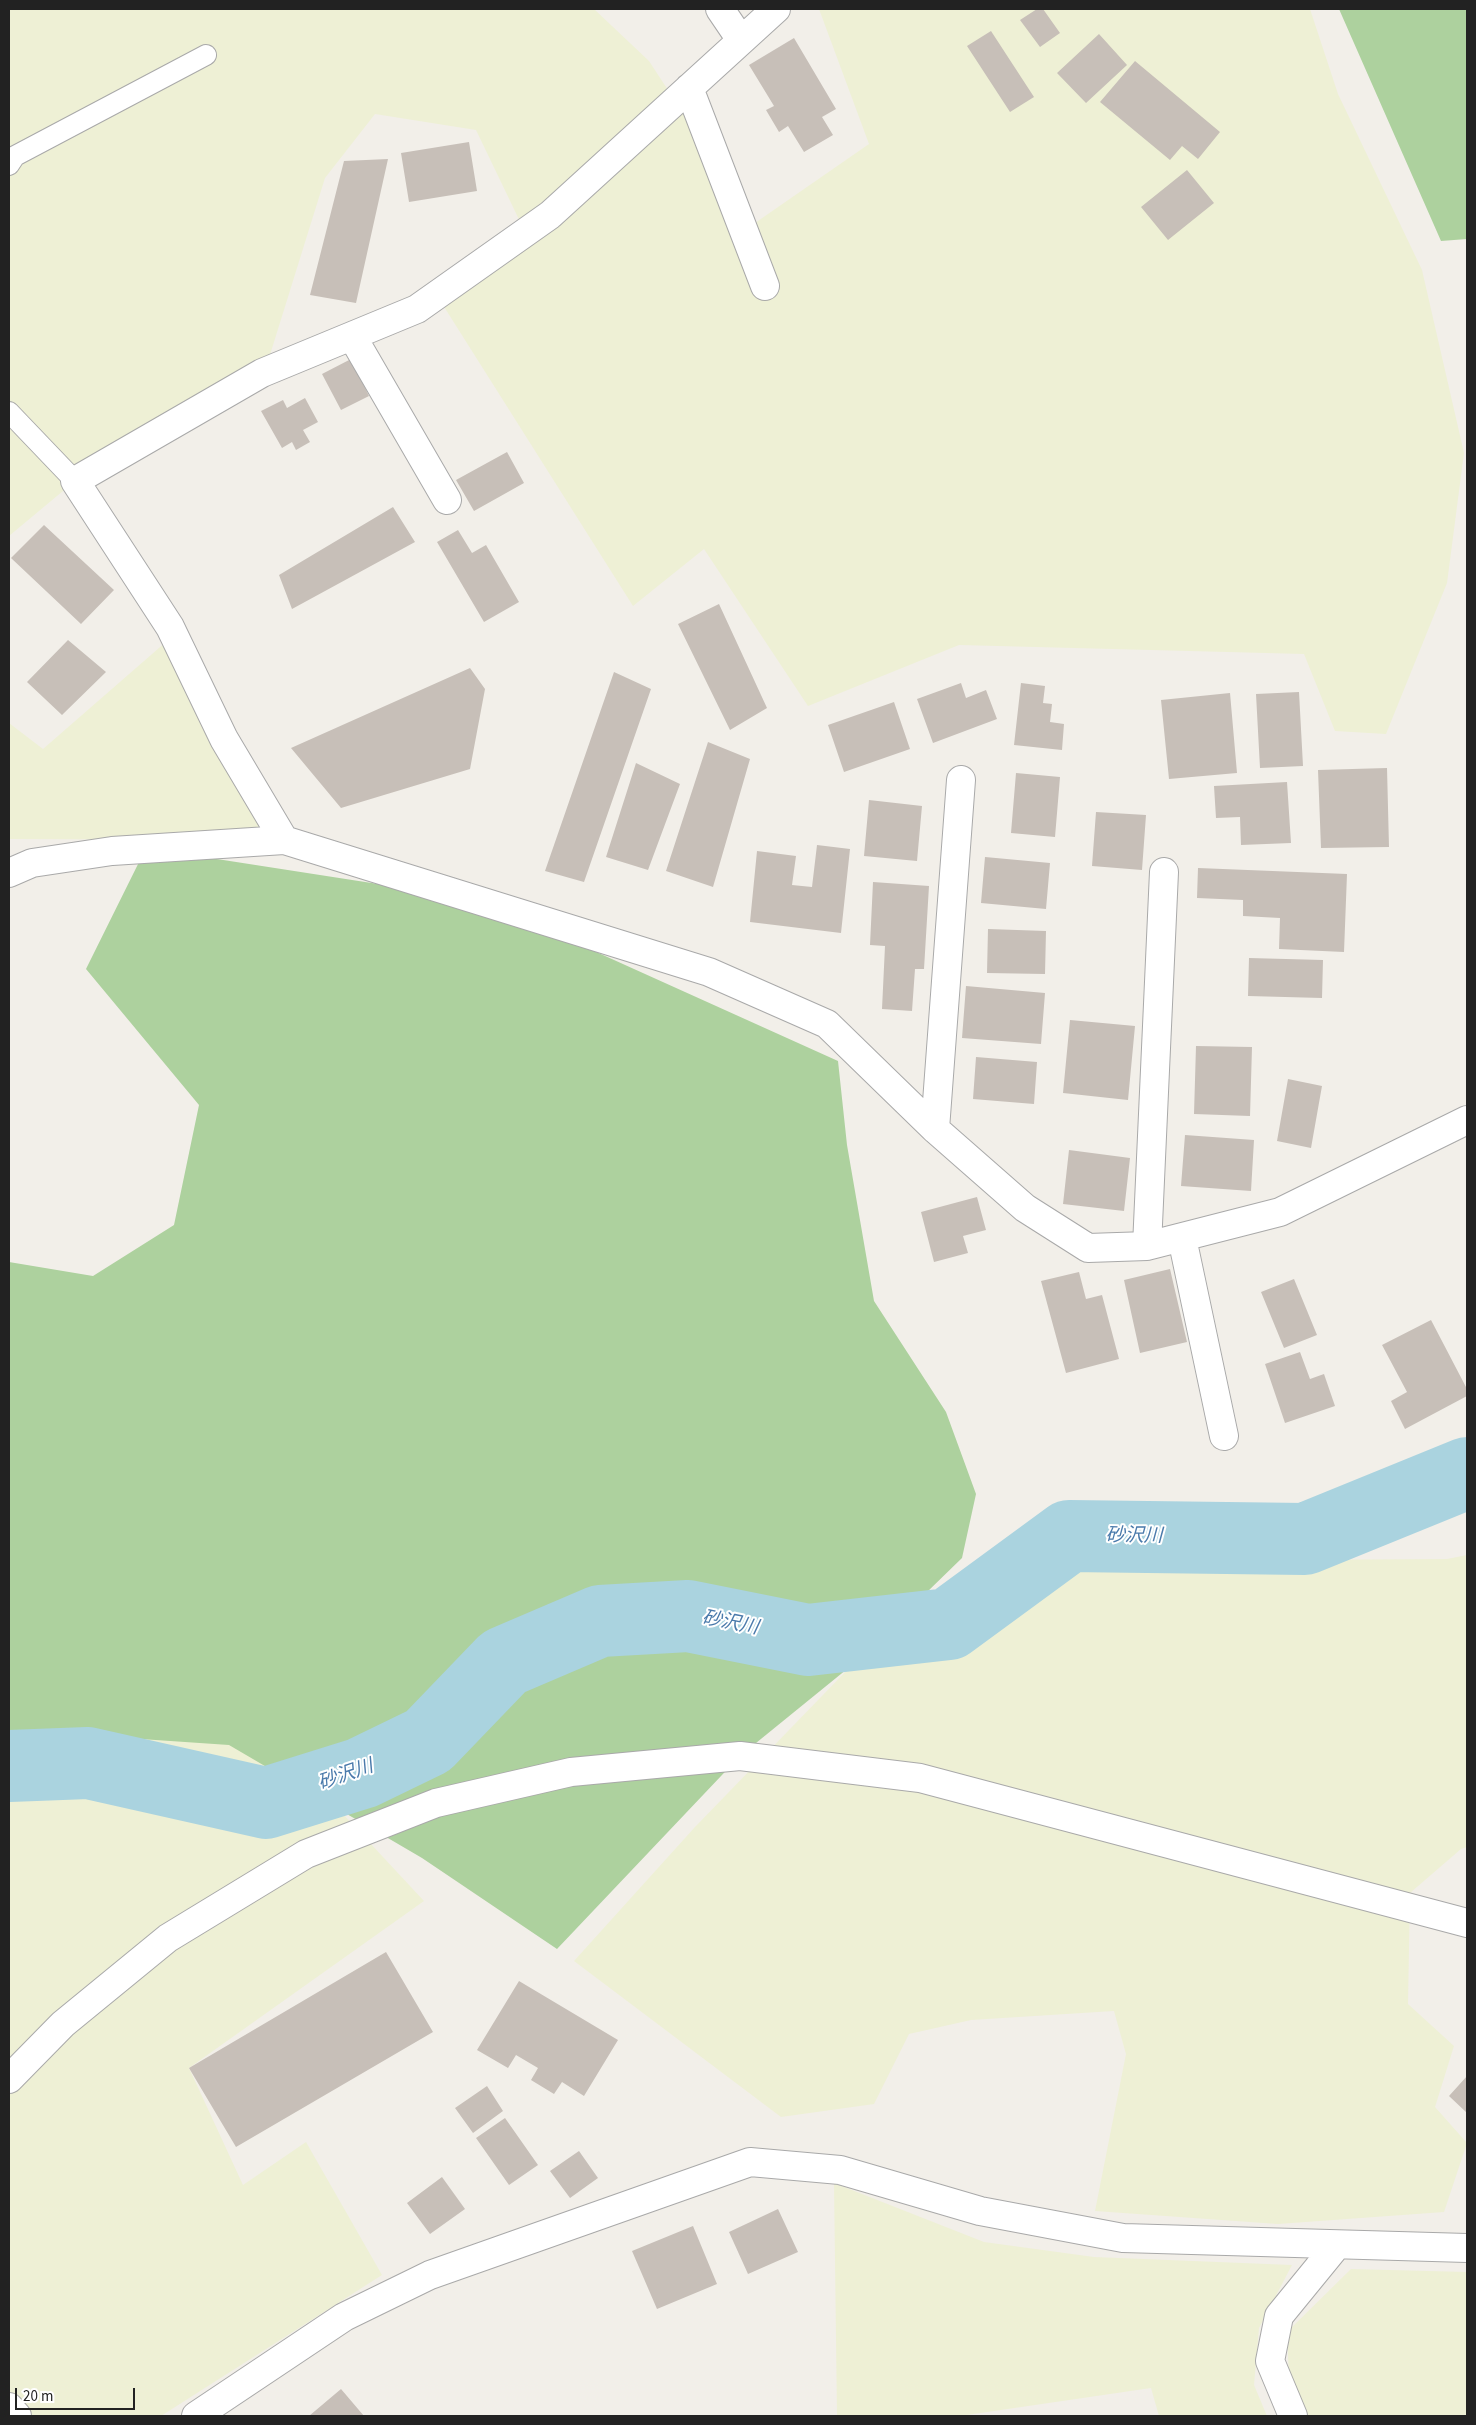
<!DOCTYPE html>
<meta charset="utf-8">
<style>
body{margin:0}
#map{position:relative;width:1476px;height:2425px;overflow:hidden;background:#f2efe9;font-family:"Source Sans 3",sans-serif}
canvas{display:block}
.frame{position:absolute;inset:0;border:10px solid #222;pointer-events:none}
.scale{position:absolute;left:15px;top:2388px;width:120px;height:22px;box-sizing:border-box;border:2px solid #222;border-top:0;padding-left:6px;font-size:15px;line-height:18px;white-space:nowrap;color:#222;-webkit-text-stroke:4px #fff;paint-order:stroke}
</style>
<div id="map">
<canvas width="1476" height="2425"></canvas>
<div class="frame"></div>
<div class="scale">20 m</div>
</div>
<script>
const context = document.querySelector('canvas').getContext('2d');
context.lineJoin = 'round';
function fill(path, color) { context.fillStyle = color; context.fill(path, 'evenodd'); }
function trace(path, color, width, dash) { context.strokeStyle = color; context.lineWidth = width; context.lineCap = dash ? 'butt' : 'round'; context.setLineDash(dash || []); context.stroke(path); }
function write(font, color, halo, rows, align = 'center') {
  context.font = font + ' "Source Sans 3","Noto Sans JP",sans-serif'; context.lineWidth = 4; context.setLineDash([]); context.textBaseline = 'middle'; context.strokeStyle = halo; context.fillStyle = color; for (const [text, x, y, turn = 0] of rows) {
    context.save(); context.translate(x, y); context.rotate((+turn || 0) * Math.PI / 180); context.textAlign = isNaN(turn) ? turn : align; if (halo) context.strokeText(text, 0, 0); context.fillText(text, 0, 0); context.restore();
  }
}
const farmland = new Path2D(`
 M9,9H594L649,61L755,223L869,144L819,9H1310L1338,94L1422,270L1464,453L1447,583L1386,734L1335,731L1304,654L959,645L808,706L704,549L633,606L441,302L525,232L476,130L375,114L325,178L269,358L75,481L9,536Z
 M167,641L284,840L9,839V723L43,749Z
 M1106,1545L1278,1560L1447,1559L1467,1555V1847L1461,1849L1410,1893L1408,2004L1454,2046L1435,2107L1467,2143L1444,2212L1278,2224L1095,2211L1126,2054L1114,2011L971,2020L909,2034L874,2104L781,2117L574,1961L695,1827L852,1665L971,1642Z
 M248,1712L424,1901L189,2068L243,2185L306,2142L382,2275L161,2416H9V1757Z
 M834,2183L984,2242L1094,2257L1292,2265L1259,2328L1254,2385L1267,2416H1159L1151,2388L960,2416H837Z
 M1351,2269L1467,2272V2416H1307L1289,2378L1287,2332Z`);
const forest = new Path2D(`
 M1339,9H1467V239L1441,241Z
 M146,848L481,900L838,1061L847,1145L874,1301L946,1412L976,1494L962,1558L852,1665L740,1756L557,1949L422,1858L229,1745L9,1730V1262L93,1276L174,1225L199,1105L86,969Z`);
const river = new Path2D(`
 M9,1766L88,1763L266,1803L362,1773L428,1741L504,1662L600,1621L688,1616L808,1640L949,1624L1069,1536L1305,1539L1467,1473`);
const building = new Path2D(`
 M1037,9H1043L1060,33L1040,47L1020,20Z
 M991,31L1034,97L1010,112L967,46Z
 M1099,34L1127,65L1086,103L1057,73Z
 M794,38L836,109L822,117L833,135L804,152L788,126L779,132L766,110L774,106L749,65Z
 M1135,61L1220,132L1198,159L1182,146L1170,160L1100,102Z
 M469,142L477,191L409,202L401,153Z
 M388,159L356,303L310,295L344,161Z
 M1187,170L1214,203L1168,240L1141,207Z
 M351,359L369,396L341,410L322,374Z
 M305,398L318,422L303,430L310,442L296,450L292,442L282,448L261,411L283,400L287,408Z
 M507,452L524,483L474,511L456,480Z
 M393,507L415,542L292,609L279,575Z
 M44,525L114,590L81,624L11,558Z
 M458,530L472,553L486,545L519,602L484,622L437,542Z
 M719,604L767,708L730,730L678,624Z
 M68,640L106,672L62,715L27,682Z
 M470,668L485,689L470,769L341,808L291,748Z
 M614,672L651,689L584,882L545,871Z
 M961,683L966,698L986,690L997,719L933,743L917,699Z
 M1021,683L1045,686L1043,703L1052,704L1050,722L1064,724L1062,750L1014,745Z
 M1299,692L1303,766L1260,768L1256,694Z
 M1230,693L1237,773L1169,779L1161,700Z
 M894,702L910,749L844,772L828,725Z
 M708,742L750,759L713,887L666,871Z
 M636,763L680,784L648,870L606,857Z
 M1387,768L1389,847L1321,848L1318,770Z
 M1016,773L1060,777L1055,837L1011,833Z
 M1287,782L1291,843L1241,845L1240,817L1216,818L1214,786Z
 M869,800L922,806L917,861L864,856Z
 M1096,812L1146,815L1142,870L1092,866Z
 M817,845L850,849L841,933L750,922L757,851L796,856L792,885L812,887Z
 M985,857L1050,863L1046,909L981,903Z
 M1198,868L1347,874L1344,952L1279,949L1280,918L1243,916V900L1197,898Z
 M873,882L929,886L924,969H915L912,1011L882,1009L885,946L870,945Z
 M988,929L1046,931L1045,974L987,973Z
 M1249,958L1323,960L1322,998L1248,996Z
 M966,986L1045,993L1041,1044L962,1038Z
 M1070,1020L1135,1026L1128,1100L1063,1093Z
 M1196,1046L1252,1047L1250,1116L1194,1114Z
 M976,1057L1037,1062L1034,1104L973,1099Z
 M1288,1079L1322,1086L1311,1148L1277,1141Z
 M1185,1135L1254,1140L1251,1191L1181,1186Z
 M1069,1150L1130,1158L1124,1211L1063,1204Z
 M977,1197L986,1230L963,1236L968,1253L934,1262L921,1212Z
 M1170,1269L1187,1342L1140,1353L1124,1280Z
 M1079,1272L1086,1299L1102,1295L1119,1359L1066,1373L1041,1281Z
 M1294,1279L1317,1335L1284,1348L1261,1292Z
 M1431,1320L1467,1389V1396L1405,1429L1391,1401L1407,1392L1382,1345Z
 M1300,1352L1310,1379L1324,1374L1335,1406L1285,1423L1265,1364Z
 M386,1952L433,2032L236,2147L189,2068Z
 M519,1981L618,2040L584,2096L562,2082L554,2094L531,2080L538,2068L516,2055L508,2068L477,2050Z
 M1467,2076V2113L1449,2096Z
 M487,2086L503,2111L473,2133L455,2108Z
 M505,2118L538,2165L509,2185L476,2138Z
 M579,2151L598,2178L570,2198L550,2171Z
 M442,2177L465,2209L430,2234L407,2203Z
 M778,2209L798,2252L748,2274L729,2232Z
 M693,2226L717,2284L657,2309L632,2251Z
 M341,2389L364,2416H309Z`);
const service = new Path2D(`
 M9,165L15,156L206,55
 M9,412L75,481`);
const minor = new Path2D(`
 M720,9L741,40
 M689,88L765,286
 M352,336L447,500
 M284,840L224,739L170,627L75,481L262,373L417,309L550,215L776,9
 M9,873L32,863L112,851L284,840L709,972L827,1024L935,1129L1025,1208L1088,1248L1147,1246L1280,1212L1467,1120
 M935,1129L961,780
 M1182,1238L1224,1436
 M1147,1246L1164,872
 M9,2407L17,2416
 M196,2416L344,2317L430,2275L750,2162L840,2170L980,2211L1123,2238L1467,2248
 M1293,2416L1270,2361L1279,2316L1337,2245`);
const tertiary = new Path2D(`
 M9,2079L63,2024L168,1938L306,1854L436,1803L571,1772L740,1756L920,1778L1467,1923`);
const waterNames = [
 ["砂沢川",1134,1537,1],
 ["砂沢川",730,1624,11],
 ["砂沢川",346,1776,-19]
];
fill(farmland, '#eef0d5');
fill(forest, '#add19e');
trace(river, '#aad3df', 72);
fill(building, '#c7bfb8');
trace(service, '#a9a9a9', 22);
trace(minor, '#a9a9a9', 30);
trace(tertiary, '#a9a9a9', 30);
trace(service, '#fff', 20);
trace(minor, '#fff', 28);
trace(tertiary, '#fff', 28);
write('italic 19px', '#4a7aab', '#fff', waterNames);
</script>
